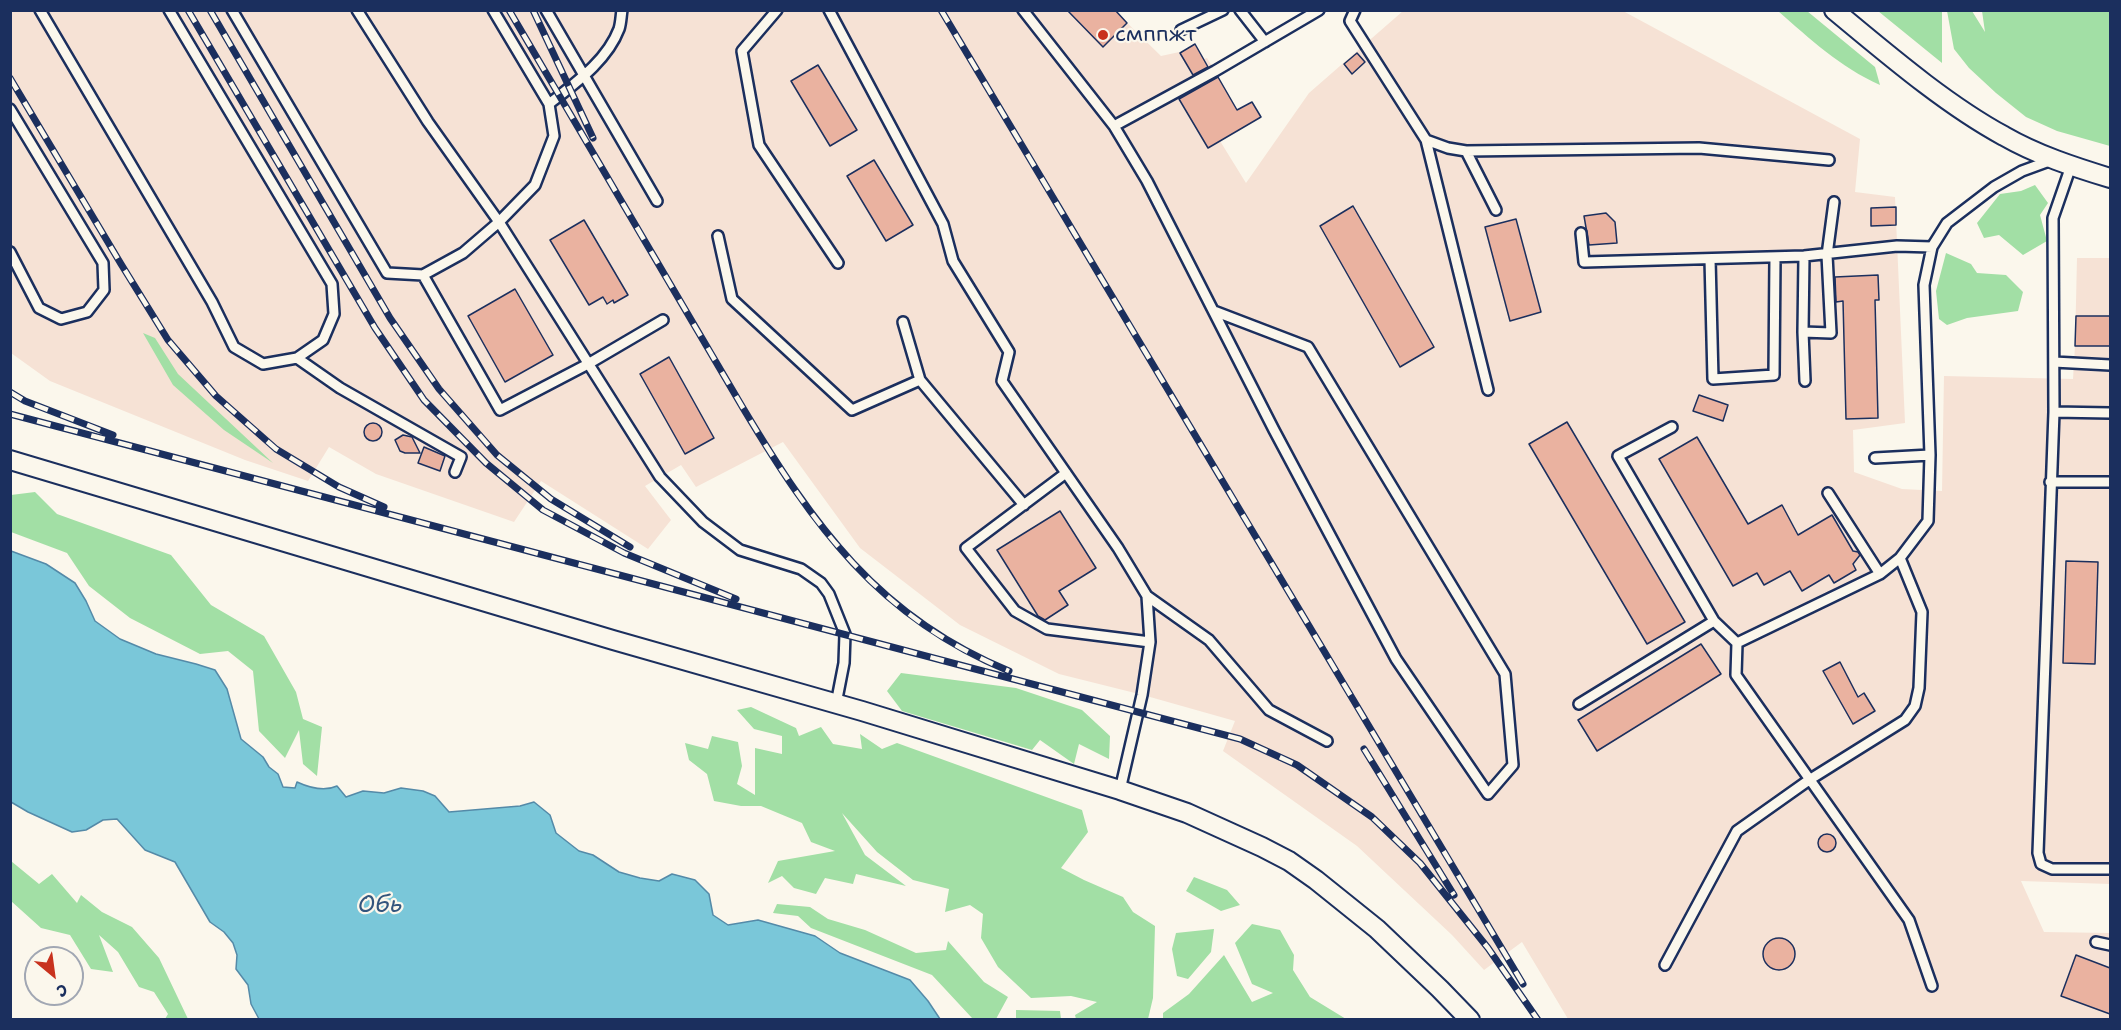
<!DOCTYPE html>
<meta charset="utf-8">
<style>
body{margin:0}
#map{position:relative;width:2121px;height:1030px;overflow:hidden;background:#fbf7ec;font-family:"Shantell Sans",sans-serif}
canvas{display:block}
.frame{position:absolute;inset:0;border:12px solid #1b2f5e;pointer-events:none}
.north{position:absolute;left:24px;top:946px;width:60px;height:60px;box-sizing:border-box;background:#fbf7ec;border:2px solid #a1a7b3;border-radius:50%;rotate:151deg;font-size:16px;font-weight:700;line-height:24px;text-align:center;color:#1b2f5e}
.north::after{content:'';display:block;margin:auto;width:21px;height:27px;background:#c8321e;clip-path:polygon(50% 0,100% 100%,50% 72%,0 100%)}
</style>
<div id="map">
<canvas width="2121" height="1030"></canvas>
<div class="frame"></div>
<div class="north">С</div>
</div>
<script>
const context = document.querySelector('canvas').getContext('2d');
context.lineJoin = 'round';
function fill(path, color) { context.fillStyle = color; context.fill(path, 'evenodd'); }
function trace(path, color, width, dash) { context.strokeStyle = color; context.lineWidth = width; context.lineCap = dash ? 'butt' : 'round'; context.setLineDash(dash || []); context.stroke(path); }
function write(font, color, halo, rows, align = 'center') {
  context.font = font + ' "Shantell Sans",sans-serif'; context.lineWidth = 4.5; context.setLineDash([]); context.textBaseline = 'middle'; context.strokeStyle = halo; context.fillStyle = color; for (const [text, x, y, turn = 0] of rows) {
    context.save(); context.translate(x, y); context.rotate((+turn || 0) * Math.PI / 180); context.textAlign = isNaN(turn) ? turn : align; if (halo) context.strokeText(text, 0, 0); context.fillText(text, 0, 0); context.restore();
  }
}
const built = new Path2D(`
 M11,11H1115L1161,56L1184,51L1195,44L1204,59L1207,58L1218,76L1180,99L1208,148L1220,141L1246,183L1309,93L1403,11H1623L1860,139L1855,192L1895,197L1905,423L1853,430L1854,472L1902,489L1942,491L1944,376L2073,379L2075,346L2077,258H2110V884L2021,881L2044,932L2110,933V1019H1568L1522,942L1484,970L1452,935L1357,846L1223,751L1235,721L1143,695L1059,674L960,625L860,548L783,442L696,487L681,465L645,486L671,520L648,549L541,481L514,522L376,474L329,447L308,481L245,460L50,381L11,353Z`);
const green = new Path2D(`
 M1778,11H1807L1875,67L1880,85C1840,67 1810,39 1778,11Z
 M1878,11H1942V63Z
 M1947,11H1972L1985,32L1982,11H2110V146L2057,131L2026,117L1996,93L1969,68L1954,49Z
 M2035,185L2048,203L2040,215L2047,241L2023,255L1999,235L1984,238L1977,223L2000,194L2021,191Z
 M1946,253L1971,264L1977,273L2006,275L2023,292L2018,311L1967,318L1947,325L1939,319L1936,291Z
 M143,333L155,338L178,374L273,463L224,430L173,385Z
 M35,492L57,514L171,555L211,605L264,636L296,692L303,719L322,727L317,776L303,764L299,730L285,758L259,731L253,671L228,651L200,654L130,618L89,586L67,553L11,532V495Z
 M901,673L1016,688L1082,710L1110,736L1109,759L1079,744L1074,764L1040,740L1032,750L902,711L887,691Z
 M751,707L796,728L799,736L821,727L833,744L862,749L860,734L882,749L897,743L1082,810L1088,832L1061,868L1084,880L1123,897L1133,912L1155,926L1153,998L1148,1019H1076L1075,1015L1097,1002L1071,996L1031,998L998,967L981,938L983,914L970,905L945,912L949,889L913,880L877,852L842,813L865,855L906,886L856,874L853,884L825,878L816,894L794,888L782,876L768,883L778,861L835,851L811,842L802,823L761,806H741L714,801L707,774L689,760L685,743L708,749L712,736L738,742L742,766L737,784L755,795V748L782,754V736L754,729L737,710Z
 M11,861L39,884L52,874L77,903L81,895L102,912L132,927L159,958L188,1019H165L168,1014L154,992L139,987L118,952L99,935L113,972L91,969L70,935L41,928L11,901Z
 M1194,877L1227,890L1240,905L1221,911L1186,891Z
 M777,904L810,907L828,919L865,930L916,953L946,950L948,941L984,982L1008,997L996,1019L972,1018L932,975L811,928L798,916L773,913Z
 M1252,924L1280,930L1294,955L1293,970L1310,997L1346,1019H1163V1013L1189,994L1224,955L1252,1002L1273,993L1252,984L1235,943Z
 M1214,929L1211,952L1188,979L1177,976L1172,949L1176,933Z
 M1016,1010L1060,1011L1061,1019H1016Z`);
const water = new Path2D(`
 M11,551L46,564L75,583L86,601L95,621L120,639L156,654L196,664L215,670L227,689L241,739L263,757L269,767L278,774L283,787L295,788L297,782C310,788 324,792 337,786L346,797L363,791L384,793L401,788L423,791L435,796L449,812L520,806L534,802L550,815L556,833L579,851L593,855L619,872L640,878L659,881L672,874L695,880L709,894L713,915L728,925L758,920L815,936L840,953L910,980L928,1001L940,1019H259L251,1004L248,985L236,969L237,955L233,943L224,932L210,922L175,862L145,850L117,819L103,820L86,830L72,832L28,812L11,802Z`);
const building = new Path2D(`
 M1067,10H1115L1127,23L1103,47Z
 M1195,44L1208,67L1193,75L1180,53Z
 M1357,53L1365,62L1352,74L1344,64Z
 M818,65L857,130L830,146L791,81Z
 M1218,77L1237,110L1252,102L1261,117L1208,148L1179,99Z
 M874,160L913,225L886,241L847,176Z
 M1353,206L1434,347L1400,367L1320,226Z
 M1896,207V225L1871,226V208Z
 M1606,213L1615,222L1617,243L1589,245L1584,216Z
 M1516,219L1541,312L1510,321L1485,227Z
 M584,220L628,295L614,303L613,300L607,304L603,297L589,305L550,240Z
 M1878,275L1879,300H1875L1878,418L1846,419L1843,301L1836,302L1835,277Z
 M515,289L553,355L505,382L468,316Z
 M2076,316H2110V346H2075Z
 M669,357L714,438L685,454L640,374Z
 M1699,395L1728,405L1723,421L1693,411Z
 M1567,422L1685,622L1647,644L1529,444Z
 M364 432a9 9 0 1 1 18 0a9 9 0 1 1-18 0Z
 M403,435L412,437L420,453H405L400,451L395,440Z
 M1697,437L1748,524L1782,505L1798,535L1832,515L1853,551L1858,552L1860,555L1853,564L1856,570L1834,583L1829,575L1802,591L1790,571L1764,585L1757,573L1733,586L1659,459Z
 M424,447L445,456L440,471L418,463Z
 M1060,511L1096,568L1059,591L1068,605L1045,620L1038,616L997,550Z
 M2066,561L2098,562L2095,664L2063,663Z
 M1701,644L1721,674L1597,751L1578,720Z
 M1840,662L1858,697L1864,693L1875,711L1853,724L1823,671Z
 M1818 843a9 9 0 1 1 18 0a9 9 0 1 1-18 0Z
 M1763 954a16 16 0 1 1 32 0a16 16 0 1 1-32 0Z
 M2076,955L2110,968V1014L2061,996Z`);
const lane = new Path2D(`
 M40,10L212,302L234,347L263,364L297,358L323,340L334,314L332,284L169,10
 M232,10L387,273L423,275L463,253L499,222L535,185L554,136L549,104L493,10
 M357,10L428,122L499,222L660,477L703,522L740,550L801,569L821,583L829,594L845,634L844,663L836,704
 M546,10L657,201
 M777,10L742,51L759,145L838,263
 M829,10L943,224L953,261L1009,352L1002,381L1118,548L1147,596L1150,642L1142,695L1120,790
 M1023,10L1114,126L1147,181L1274,430L1396,659L1488,794L1513,765L1505,674L1308,347L1214,311
 M1240,10L1265,42
 M1355,10L1350,21L1426,140L1488,390
 M1181,30L1223,10
 M549,104C574,84 607,61 619,29C621,23 621,16 622,10
 M10,109L103,263L104,290L87,312L61,319L39,308L10,252
 M1114,126L1215,71L1319,10
 M1426,140L1448,148L1466,151L1699,148L1829,160
 M1466,151L1496,210
 M2071,166L2053,218L2054,412L2038,853L2041,864L2052,869H2110
 M1581,233L1584,262L1804,256L1897,246L1932,247
 M718,236L732,299L852,410L920,380
 M1804,256L1803,332L1805,381
 M1710,259L1713,379L1774,375L1775,257
 M423,275L500,410L588,364L663,320
 M903,322L920,380L1024,505
 M1803,332L1831,333L1827,255L1834,202
 M297,358L340,388L461,457L455,472
 M2054,362L2110,365
 M2054,412L2110,413
 M1672,427L1618,456L1714,621L1737,643L1880,574L1900,558L1928,521L1930,455L1924,285L1932,247L1947,223L1994,187L2022,171L2052,160
 M1875,458L1930,455
 M1066,473L966,548L1015,611L1047,629L1150,642
 M2050,482H2110
 M1828,493L1880,574
 M1147,596L1209,640L1269,710L1327,741
 M1737,643L1736,675L1909,920L1932,986
 M1579,704L1714,621
 M2096,942L2110,945
 M1665,965L1737,831L1809,780L1905,720L1915,706L1919,688L1922,612L1900,558`);
const street = new Path2D(`
 M1834,10C1886,53 1945,104 2004,136C2037,155 2074,167 2110,178
 M10,460L613,640L862,711L1120,790L1187,813L1262,847L1289,861L1316,880L1377,929L1440,989L1470,1020`);
const rail = new Path2D(`
 M188,10L375,328L424,400L486,463L543,510L624,553L736,599
 M210,10L390,318L439,389L497,455L551,499L630,547
 M509,10L743,408C813,525 878,617 1009,671
 M533,10L593,138
 M941,10L1523,984
 M10,78L121,264L168,340L216,396L276,449L339,487L384,507
 M10,392L25,401L113,435
 M10,414L1240,739L1297,765L1372,817L1420,863L1488,948L1538,1020
 M1364,749L1454,895`);
const markers = [
 [1103,35,6,"#c8321e"]
];
const poiNames = [
 ["смппжт",1115,35]
];
const waterNames = [
 ["Обь",380,906]
];
fill(built, '#f6e2d5');
fill(green, '#a2dfa5');
fill(water, '#7ac7d9');
trace(water, '#548aa8', 1.5);
fill(building, '#eab2a0');
trace(building, '#1b2f5e', 1.5);
trace(lane, '#1b2f5e', 14);
trace(street, '#1b2f5e', 22);
trace(lane, '#fbf7ec', 9);
trace(street, '#fbf7ec', 18);
trace(rail, '#1b2f5e', 7);
trace(rail, '#fbf7ec', 4.5, [14]);
for (const [x, y, r, color] of markers) { const dot = new Path2D(); dot.arc(x, y, r, 0, 2 * Math.PI); context.fillStyle = color; context.fill(dot); trace(dot, '#fbf7ec', 2); }
write('22px', '#1b2f5e', '#fbf7ec', poiNames, 'left');
write('italic 24px', '#33557d', '#fbf7ec', waterNames);
</script>
